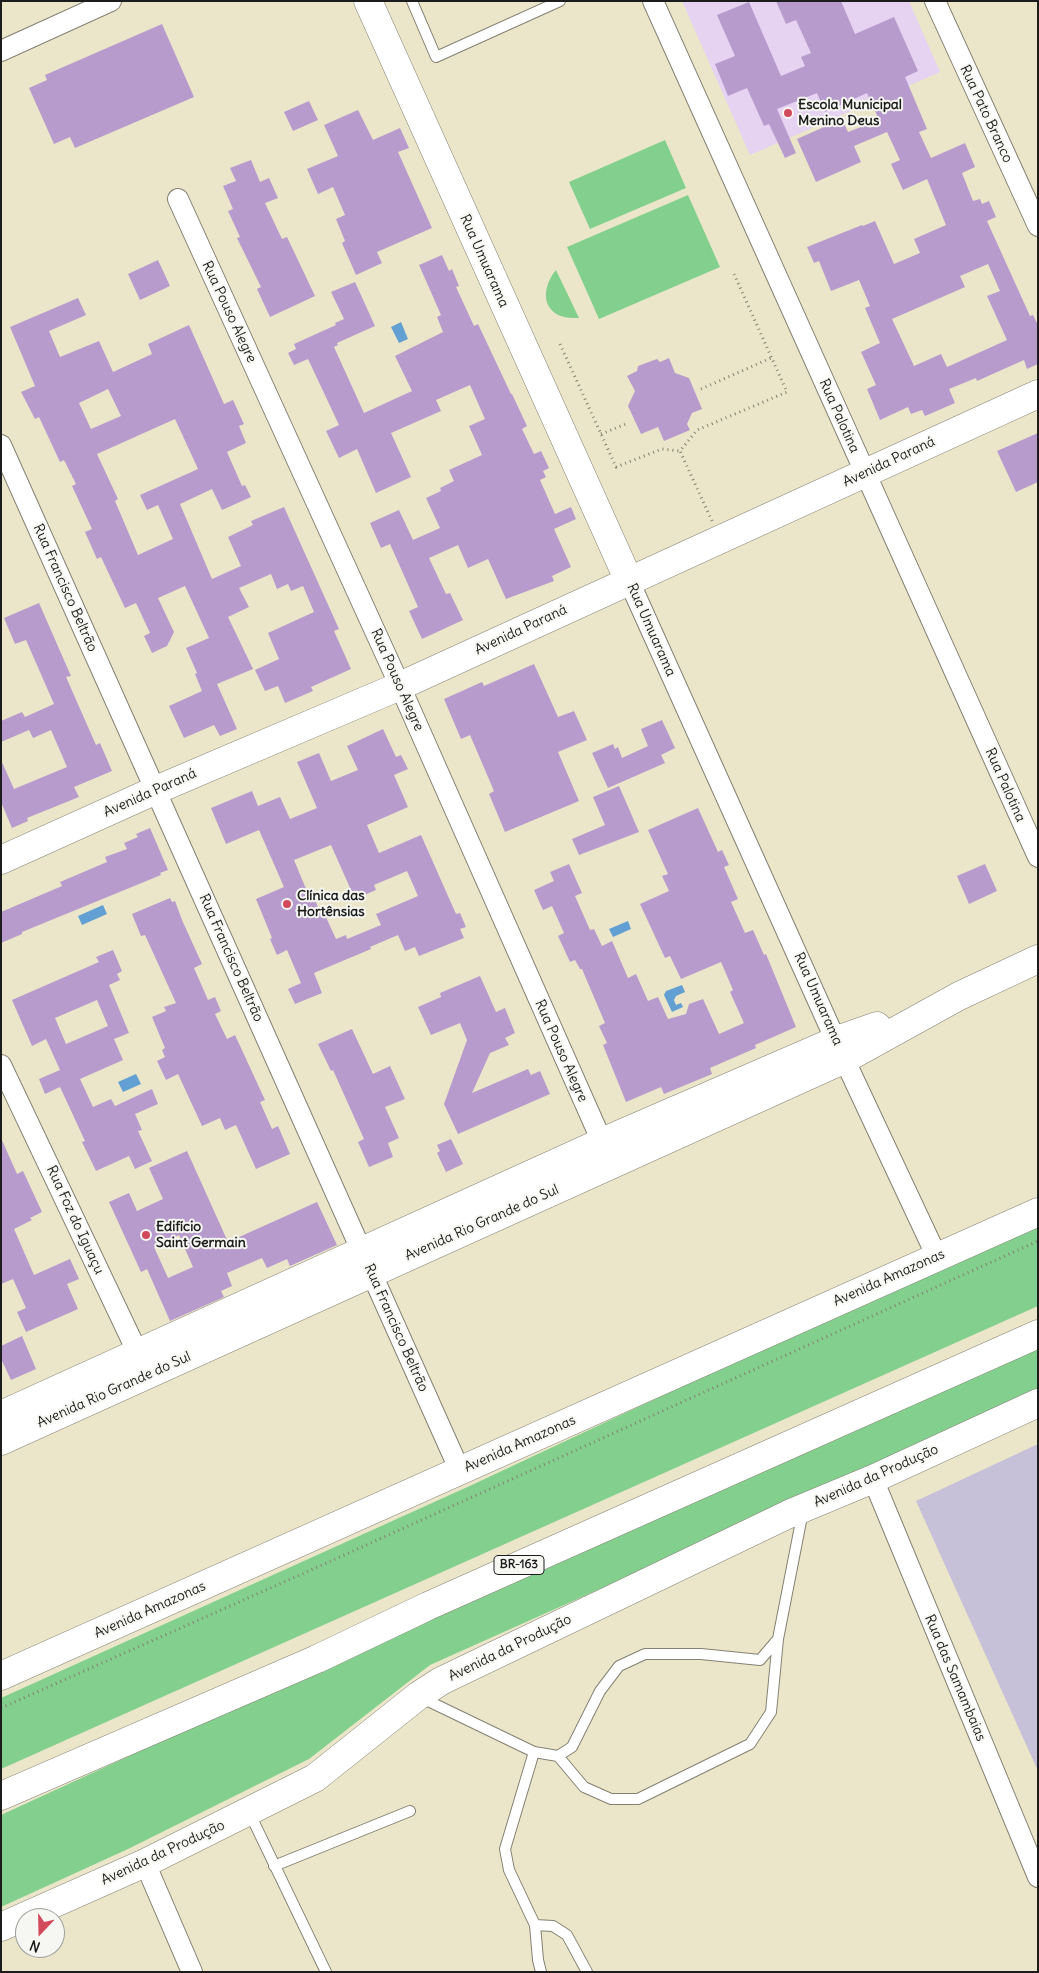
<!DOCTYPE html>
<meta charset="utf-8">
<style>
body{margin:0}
#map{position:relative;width:1039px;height:1973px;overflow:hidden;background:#ebe6ca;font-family:Delius,sans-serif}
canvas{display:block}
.frame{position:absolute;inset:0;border:2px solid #1c1c1c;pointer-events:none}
.north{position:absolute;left:15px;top:1908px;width:50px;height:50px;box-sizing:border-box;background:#f6f6f2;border:1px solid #9f9f9c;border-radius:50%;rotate:201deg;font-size:14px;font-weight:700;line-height:20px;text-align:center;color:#1c1c1c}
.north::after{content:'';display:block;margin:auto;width:18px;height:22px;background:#d1495b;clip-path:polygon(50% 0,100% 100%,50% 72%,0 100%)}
</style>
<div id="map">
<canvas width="1039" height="1973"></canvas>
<div class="frame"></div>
<div class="north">N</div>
</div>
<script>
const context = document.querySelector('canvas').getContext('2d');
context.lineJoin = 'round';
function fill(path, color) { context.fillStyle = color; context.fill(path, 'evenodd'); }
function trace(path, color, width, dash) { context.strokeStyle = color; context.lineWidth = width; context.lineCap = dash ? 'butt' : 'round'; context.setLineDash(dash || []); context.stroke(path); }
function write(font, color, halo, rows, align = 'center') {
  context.font = font + ' Delius,sans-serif'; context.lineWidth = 4; context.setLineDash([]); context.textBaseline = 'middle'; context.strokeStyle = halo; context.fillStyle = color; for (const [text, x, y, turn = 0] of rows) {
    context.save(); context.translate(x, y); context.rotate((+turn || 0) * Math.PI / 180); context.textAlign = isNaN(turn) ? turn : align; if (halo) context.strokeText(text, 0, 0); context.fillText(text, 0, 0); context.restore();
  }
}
const built = new Path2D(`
 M682,1H909L940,72L750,155Z`);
const industrial = new Path2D(`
 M1038,1444V1771L916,1501Z`);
const green = new Path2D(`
 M665,140L686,188L590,229L569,182Z
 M688,195L720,267L599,319L567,247Z
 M556,270L579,318C571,318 562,318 555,313C540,302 546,282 556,270Z
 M1038,1222V1306L1,1769V1698L474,1484L940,1265Z
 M1038,1347V1393L430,1665L309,1759L128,1849L1,1907V1815L342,1658Z`);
const water = new Path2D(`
 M401,322L408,339L399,343L391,327Z
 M103,905L107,914L82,925L78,916Z
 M628,921L631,929L613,937L609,929Z
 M682,985L685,992L676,996L674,1000L676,1005L681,1003L683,1007L672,1012L664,995L666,991Z
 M136,1074L141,1084L123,1092L118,1082Z`);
const building = new Path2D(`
 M776,1H841L855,34L894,17L918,71L905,77L927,129L919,132L931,158L965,143L975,167L962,173L973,201L980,199L982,204L989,201L996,217L987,221L1030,316L1033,315L1038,325V364L1027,369L1024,360L977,381L976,378L949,389L955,403L925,416L922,410L911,414L908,407L880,420L867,389L876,385L861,352L880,343L865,308L870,306L859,280L831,291L819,261L814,263L807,247L862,225L863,226L875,221L894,264L920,253L914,239L946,225L927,179L903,190L891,164L900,160L887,132L854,146L861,162L816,182L797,139L842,119L848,132L879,120L867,93L825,112L817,93L777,109L796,153L785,158L769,124L764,126L747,88L728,96L715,64L735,56L717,15L749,2L781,76L805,66L801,57L811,53L796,20L786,24ZM988,264L1000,291L987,296L1007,340L947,367L941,354L914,366L892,319L965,287L960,276Z
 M162,24L194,97L75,148L70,137L54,144L29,88L47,80L45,75Z
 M309,101L318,120L293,131L284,112Z
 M358,110L373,140L400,128L409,148L398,152L432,228L377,252L382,263L356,275L342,243L345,241L336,219L345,215L333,187L318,194L307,169L338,156L324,125Z
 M251,160L260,182L269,178L278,198L265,203L282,239L287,237L315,296L270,317L257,289L261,287L237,238L240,237L228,211L233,209L223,186L236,181L230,168Z
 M442,255L449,271L452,269L459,286L456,287L474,326L478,324L511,394H512L527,426L522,429L534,454L541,451L549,468L543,471L546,477L540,480L555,514L571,507L576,519L554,529L571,567L552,576L554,581L506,599L488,559L468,568L458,545L429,558L446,594L450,593L463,620L422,639L409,611L418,607L390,544L381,548L370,523L399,510L413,540L440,528L426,498L441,491L440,488L454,481L449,470L482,455L469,426L485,419L470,385L436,400L441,411L391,433L411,477L376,493L357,449L339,458L326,431L339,425L308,359L294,365L288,353L296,349L294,344L336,325L335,323L344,319L331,292L355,282L375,326L337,343L338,345L334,347L364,413L412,391L395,356L443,332L437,317L441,315L419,265Z
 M158,260L170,286L140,300L128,274Z
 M78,298L86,315L49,331L60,357L99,341L113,372L152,354L148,344L189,325L224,404L233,400L244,424L239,426L246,443L227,452L242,486L245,485L251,497L222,510L212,489L180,504L212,579L241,566L228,537L253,525L251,521L284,507L339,629L334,631L351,669L311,687L313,691L285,703L278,686L265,691L255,670L279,659L268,633L314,612L303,586L291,591L288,584L277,589L271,574L239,588L249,607L228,617L253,669L217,684L237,729L220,736L214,725L184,738L169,706L202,691L195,674L197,673L186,648L209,638L185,586L158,598L174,632L167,646L152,653L144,636L150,633L136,603L125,608L101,557L97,559L85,532L92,529L72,486L76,484L64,460L60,462L39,417L35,419L21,392L35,386L10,327ZM108,389L121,416L91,429L79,403ZM175,419L198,469L140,495L147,510L158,505L173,539L138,555L115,501L118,499L97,454Z
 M669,358L675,373L689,378L702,409L692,413L687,424L690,430L664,441L658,427L641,434L628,406L635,391L627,376L637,371L638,366L657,359L660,362Z
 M1038,433V482L1016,492L997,451Z
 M39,603L71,676L66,677L96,745L100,743L112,771L74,787L79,797L27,818L28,821L12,828L1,802V760L14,789L67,767L51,730L33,738L29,730L1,742V721L22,712L25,717L54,704L26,640L15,644L4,618Z
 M534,664L558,717L574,711L587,740L558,752L579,801L505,832L489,794L494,791L470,735L461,739L444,699L482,682L484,686Z
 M662,720L675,748L661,755L665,763L608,788L592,753L613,744L615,749L618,747L622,758L648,746L641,729Z
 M383,729L396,757L401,755L408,769L394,775L408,807L367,825L379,853L421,835L456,914L460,913L466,927L460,929L464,938L419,956L415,947L405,951L398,935L370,947L371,949L314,973L322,993L295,1004L288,989L301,983L287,950L277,955L270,939L272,938L256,899L284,887L259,830L226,844L211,808L252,791L258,806L280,797L290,819L317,808L297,762L319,753L331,781L358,770L347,746ZM331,845L355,899L376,890L374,885L407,871L418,896L376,914L381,925L347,939L346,935L336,939L325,915L322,917L313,895L309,896L294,860Z
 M619,786L639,832L579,855L572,839L605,825L593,797Z
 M698,808L718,852L722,850L729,865L724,867L738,899L731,902L745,933L753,930L764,955L766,954L796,1027L755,1045L756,1048L710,1068L712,1074L664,1094L661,1087L626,1102L603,1045L607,1043L599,1026L605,1023L582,969H580L575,960L570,962L558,936L564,933L552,906L543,910L534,890L554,881L550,872L569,864L582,893L575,896L590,930L594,929L602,946L612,941L628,978L636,974L648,1001L658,997L668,1019L686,1014L689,1004L703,999L719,1034L744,1023L730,992L733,990L721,962L681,979L670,956L665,958L640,904L669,891L662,876L668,874L648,830Z
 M150,828L168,870L160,873L161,875L22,932V934L1,943V912L62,886L60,882L107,862L105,857L127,849L124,843L138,837L136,834Z
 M985,864L997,891L969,904L957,876Z
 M170,898L172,902L175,901L182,920L202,964L194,968L208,1000L215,997L221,1011L215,1014L227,1039L235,1035L265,1100L260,1102L272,1129L278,1126L290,1154L256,1169L236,1125L225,1130L220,1118L202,1126L178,1074L166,1080L157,1061L165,1057L162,1050L165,1048L152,1017L166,1011L164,1007L176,1003L145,935L141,936L132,914Z
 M113,950L122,971L117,974L120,980L109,985L129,1033L114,1039L123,1060L80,1079L93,1107L111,1099L115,1106L152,1089L158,1104L135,1114L142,1130L138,1131L152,1161L135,1169L129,1156L96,1171L82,1142L85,1141L60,1087L45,1094L39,1079L60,1070L46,1039L32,1046L12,1000L99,962L96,957ZM97,1000L108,1026L66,1044L55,1018Z
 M480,976L496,1012L505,1008L515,1033L505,1038L509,1045L490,1053L472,1093L528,1069L531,1075L540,1071L550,1094L458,1134L444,1104L467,1040L460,1023L431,1035L418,1007L441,997L440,993Z
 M352,1029L373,1074L390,1066L405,1099L385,1107L399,1138L388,1143L393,1157L369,1167L358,1142L364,1139L333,1070L331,1071L318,1044Z
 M1,1138L17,1174L23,1171L42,1212L30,1218L32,1220L14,1229L34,1275L70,1259L79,1279L67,1284L78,1309L26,1332L17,1312L26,1308L13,1279L1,1284Z
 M451,1139L463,1164L446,1172L437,1153L440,1151L437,1145Z
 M187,1151L228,1242L317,1202L337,1245L290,1266L287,1259L267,1268L262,1258L227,1273L232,1286L221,1291L224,1297L170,1321L147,1269L141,1272L109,1202L129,1193L137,1211L163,1199L149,1168ZM179,1235L193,1267L168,1278L154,1247Z
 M22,1336L36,1369L11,1380L1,1359V1346Z`);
const path = new Path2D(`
 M560,344L616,467L662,449L680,451
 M701,389L771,358
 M601,434L626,424
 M712,521L680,451L697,430L787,392L734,274
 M1,1708L331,1561L1038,1241`);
const lane = new Path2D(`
 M412,1L436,57L560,1
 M422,1698L534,1752L558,1756L572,1747L600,1691L619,1666L645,1654H701L760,1660L778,1639L803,1511
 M534,1752L505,1849L509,1870L535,1925L538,1960L541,1972
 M558,1756L584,1787L611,1799H638L750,1744L771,1712L778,1639
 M249,1812L326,1972
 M274,1866L410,1811
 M535,1925L553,1926L567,1935L587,1972`);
const street = new Path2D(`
 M653,1L1038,857
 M935,1L1038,226
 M1,51L111,1
 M178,199L400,686L607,1153
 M1,445L460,1471
 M629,581L840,1050L937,1257
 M1,1065L143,1364
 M873,1479L1038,1877
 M145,1863L192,1972`);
const secondary = new Path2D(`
 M368,1L629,581
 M1,860L156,790L400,686L1038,394
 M1,1415L602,1142L837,1040L877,1026
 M1,1441L845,1059L959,996L1038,959
 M1,1676L1038,1212
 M1,1927L145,1863L315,1778L418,1696L441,1681L789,1514L873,1479L1038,1403`);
const highway = new Path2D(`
 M1,1796L317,1659L428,1606L1038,1334`);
const markers = [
 [788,113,5,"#d1495b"],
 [287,904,5,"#d1495b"],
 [146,1235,5,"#d1495b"]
];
const shields = [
 [519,1565,50]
];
const shieldNames = [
 ["BR-163",519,1565]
];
const poiNames = [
 ["Escola Municipal",798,105],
 ["Menino Deus",798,121],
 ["Clínica das",297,896],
 ["Hortênsias",297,912],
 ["Edifício",156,1227],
 ["Saint Germain",156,1243]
];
const streetNames = [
 ["Rua Pato Branco",986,114,65],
 ["Rua Umuarama",484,261,66],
 ["Rua Pouso Alegre",229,312,65],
 ["Rua Palotina",839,416,66],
 ["Avenida Paraná",889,462,-25],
 ["Rua Francisco Beltrão",65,588,66],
 ["Avenida Paraná",521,630,-25],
 ["Rua Umuarama",651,630,66],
 ["Rua Pouso Alegre",397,680,66],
 ["Rua Palotina",1005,785,66],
 ["Avenida Paraná",150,793,-24],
 ["Rua Francisco Beltrão",231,958,66],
 ["Rua Umuarama",818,999,66],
 ["Rua Pouso Alegre",561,1051,66],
 ["Rua Foz do Iguaçu",75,1220,65],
 ["Avenida Rio Grande do Sul",482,1223,-24],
 ["Avenida Amazonas",889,1278,-24],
 ["Rua Francisco Beltrão",396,1328,66],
 ["Avenida Rio Grande do Sul",114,1390,-24],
 ["Avenida Amazonas",520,1444,-24],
 ["Avenida da Produção",876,1476,-24],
 ["Avenida Amazonas",150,1610,-24],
 ["Avenida da Produção",510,1648,-26],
 ["Rua das Samambaias",955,1678,67],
 ["Avenida da Produção",163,1853,-25]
];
fill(built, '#e5d3f1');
fill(industrial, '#c7c0d9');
fill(green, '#83d08e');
fill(water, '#62a0d3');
fill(building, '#b89bcd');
trace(lane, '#848173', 12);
trace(street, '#848173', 22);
trace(secondary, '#848173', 29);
trace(highway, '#848173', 29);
trace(path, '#848173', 3, [1, 4]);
trace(lane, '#fff', 10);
trace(street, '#fff', 20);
trace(secondary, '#fff', 28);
trace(highway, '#fff', 28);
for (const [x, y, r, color] of markers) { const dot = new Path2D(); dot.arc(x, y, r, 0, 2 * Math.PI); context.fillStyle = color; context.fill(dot); trace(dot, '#f6f6f2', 2); }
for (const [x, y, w] of shields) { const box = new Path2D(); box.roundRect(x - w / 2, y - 9.5, w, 19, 4); context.fillStyle = '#f6f6f2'; context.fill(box); trace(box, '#1c1c1c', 1); }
write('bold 12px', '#1c1c1c', null, shieldNames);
write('bold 14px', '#1c1c1c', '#f6f6f2', poiNames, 'left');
write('14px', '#1c1c1c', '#f6f6f2', streetNames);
</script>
